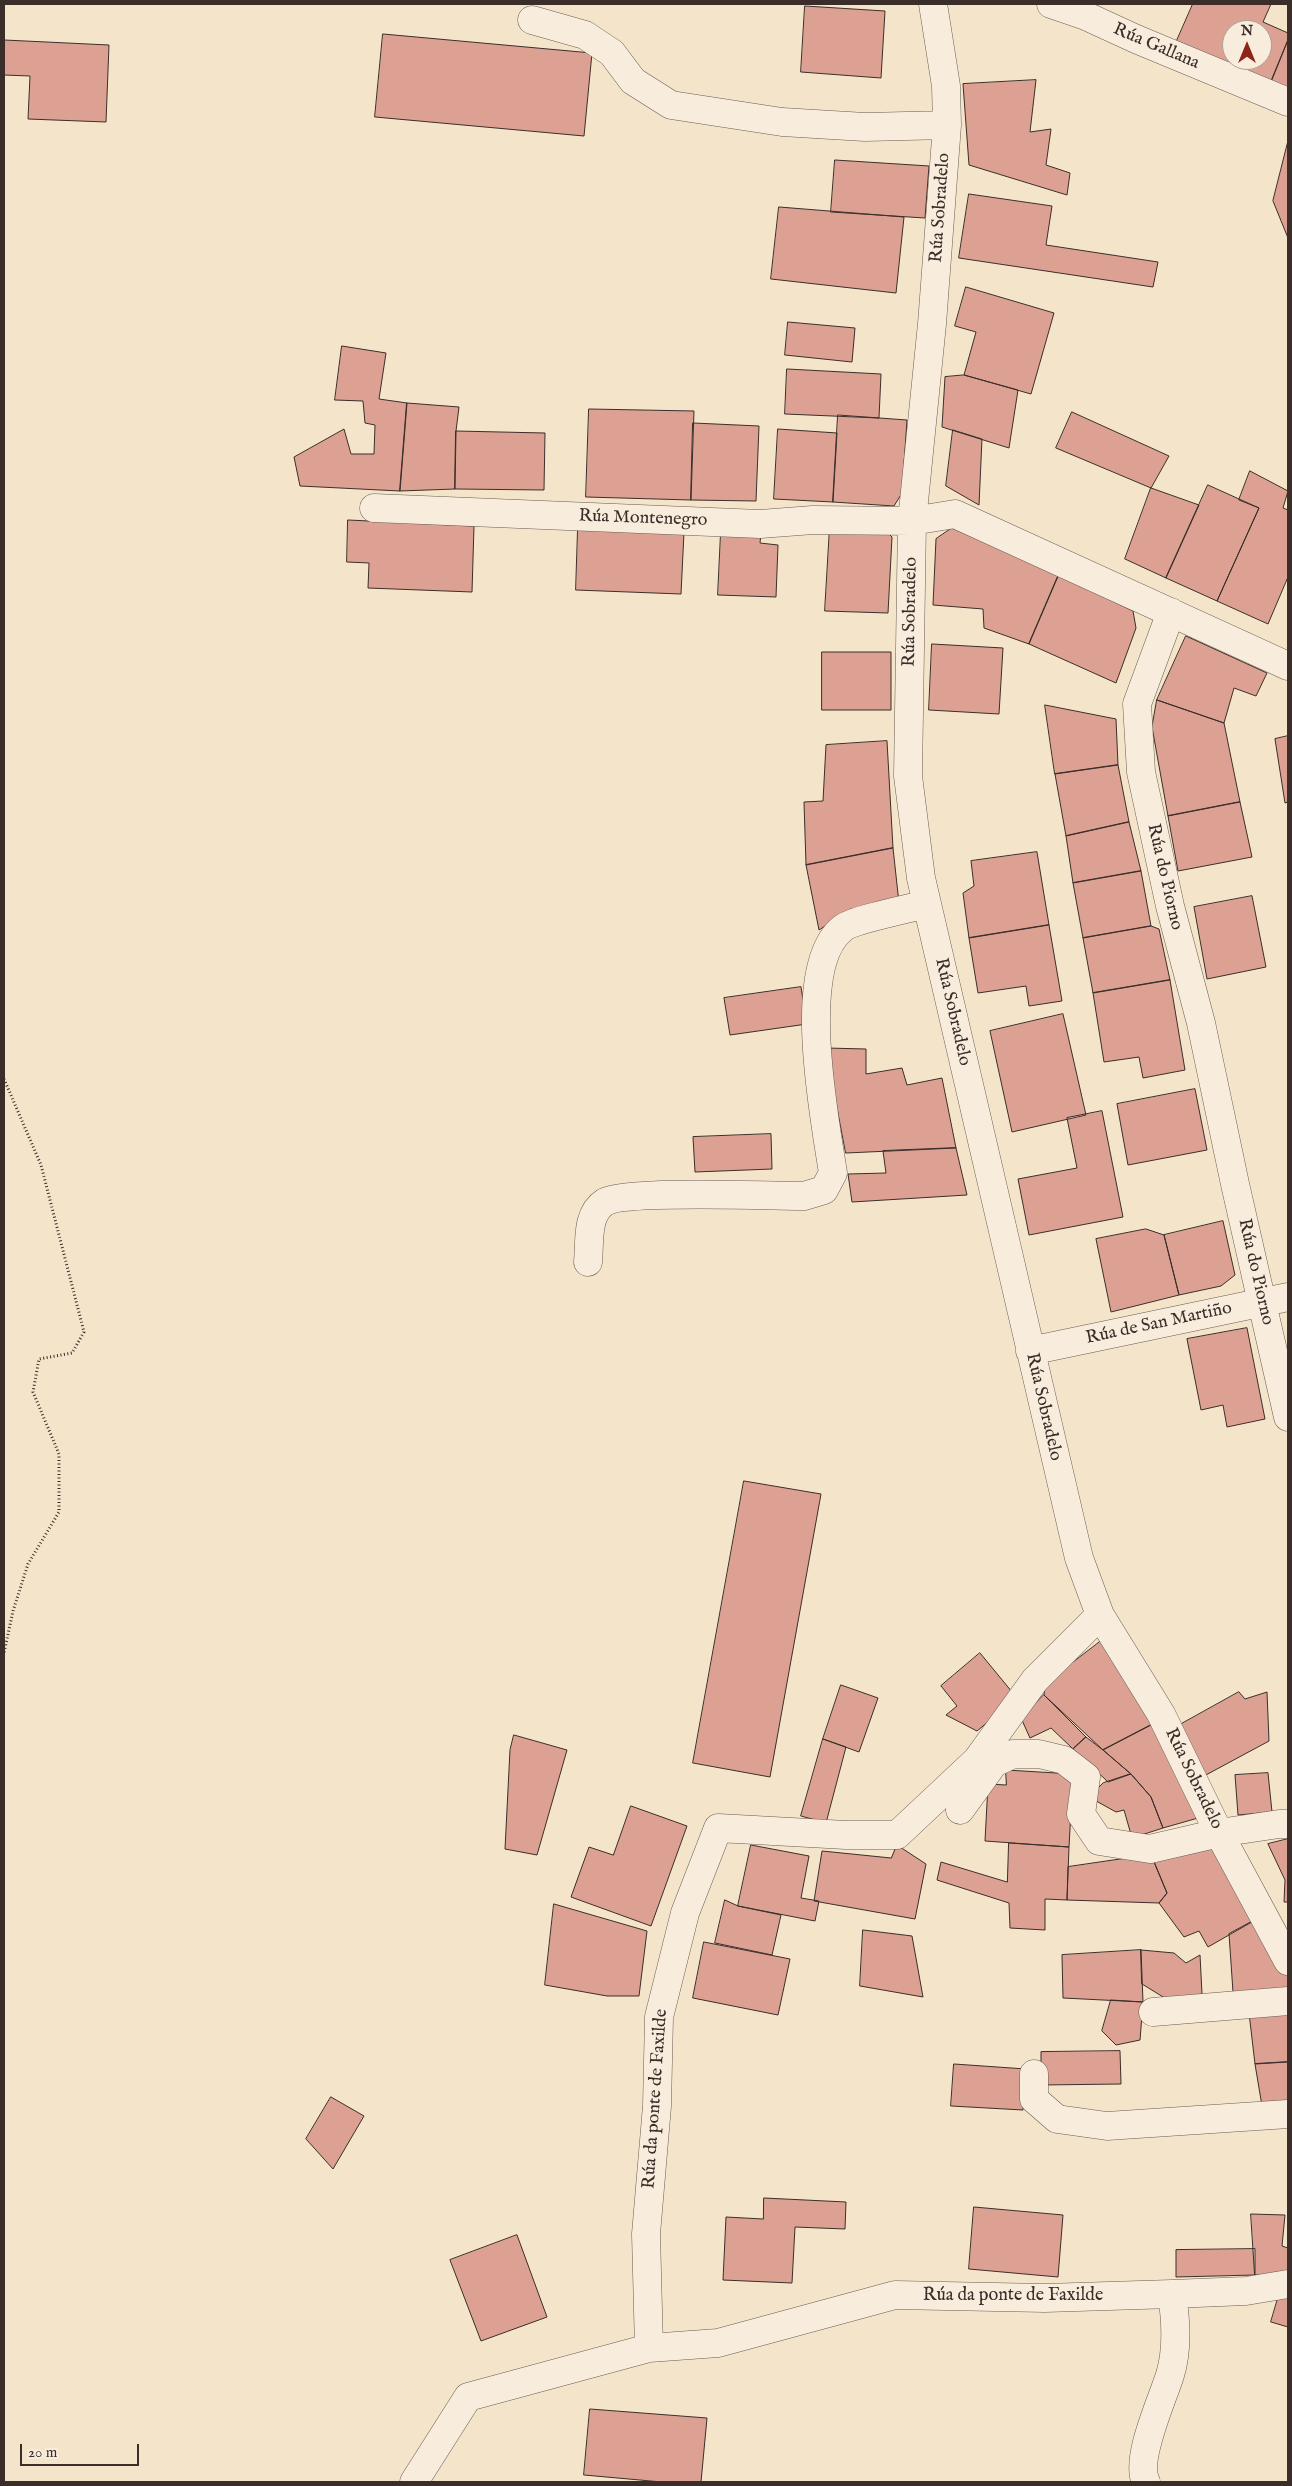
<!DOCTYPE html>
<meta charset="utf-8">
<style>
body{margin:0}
#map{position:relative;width:1292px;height:2486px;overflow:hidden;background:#f4e4ca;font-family:"IM FELL English",serif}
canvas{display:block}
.frame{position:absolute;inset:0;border:5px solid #3b2e2a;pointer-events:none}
.north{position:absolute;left:1222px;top:20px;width:50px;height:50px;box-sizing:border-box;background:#f8eddd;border:1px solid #aca195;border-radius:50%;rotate:0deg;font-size:14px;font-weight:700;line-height:20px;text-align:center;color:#3b2e2a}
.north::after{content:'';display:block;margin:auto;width:18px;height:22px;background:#8f2418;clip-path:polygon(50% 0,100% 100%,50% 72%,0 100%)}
.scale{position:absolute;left:20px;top:2444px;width:119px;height:22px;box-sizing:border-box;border:2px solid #3b2e2a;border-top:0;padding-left:6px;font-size:15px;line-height:18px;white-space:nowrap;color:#3b2e2a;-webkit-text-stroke:4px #f8eddd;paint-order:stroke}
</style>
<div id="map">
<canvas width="1292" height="2486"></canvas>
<div class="frame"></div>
<div class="north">N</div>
<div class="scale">20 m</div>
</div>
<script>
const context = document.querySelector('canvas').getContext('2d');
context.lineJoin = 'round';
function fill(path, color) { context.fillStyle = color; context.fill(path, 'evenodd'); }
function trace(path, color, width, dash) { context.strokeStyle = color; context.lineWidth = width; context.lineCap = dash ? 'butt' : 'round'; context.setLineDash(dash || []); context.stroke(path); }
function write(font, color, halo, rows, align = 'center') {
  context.font = font + ' "IM FELL English",serif'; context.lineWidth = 4; context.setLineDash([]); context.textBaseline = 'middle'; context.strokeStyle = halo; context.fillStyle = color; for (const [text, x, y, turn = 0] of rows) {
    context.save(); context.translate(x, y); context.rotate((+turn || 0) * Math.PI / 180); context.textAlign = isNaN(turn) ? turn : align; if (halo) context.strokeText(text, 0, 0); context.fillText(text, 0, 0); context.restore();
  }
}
const building = new Path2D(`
 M1193,4H1271L1263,22L1288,33V40L1271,82L1175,45ZM1232,30H1262V60H1232Z
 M805,6L885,11L881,78L801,72Z
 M383,34L592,53L584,136L375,117Z
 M4,40L109,45L106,122L28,119L30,76L4,75Z
 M1288,40V89L1271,82Z
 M1036,80L1030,132L1051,129L1046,165L1070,173L1067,195L969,165L963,84Z
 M1288,141V238L1273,201Z
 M835,160L929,166L925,218L831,212Z
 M969,194L1052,206L1046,245L1158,262L1153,287L959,258Z
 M779,207L904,217L896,293L771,279Z
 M966,287L1054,313L1031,394L964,375L976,332L955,326Z
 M788,322L855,328L852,362L785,355Z
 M342,346L386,353L379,399L407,403L400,491L300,486L294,457L344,429L351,454H374L375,425L365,423L363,401L335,400Z
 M787,369L881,374L879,418L785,414Z
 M964,375L1018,390L1009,448L942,427L945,377Z
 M407,403L459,407L456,431L455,489L400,491Z
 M589,409L694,411L691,500L586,497Z
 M1072,412L1169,456L1151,488L1056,448Z
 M838,415L907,420L902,493L894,506L833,502Z
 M693,423L759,426L756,501L691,500Z
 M778,429L837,433L833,502L774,499Z
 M953,430L982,439L979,505L946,486Z
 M456,431L545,433L544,490L455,489Z
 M1250,471L1288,491L1283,508L1288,510V577L1268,624L1217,601L1259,508L1239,500Z
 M1208,485L1259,508L1217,601L1166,578Z
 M1151,488L1199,505L1166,578L1125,559Z
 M348,520L474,526L472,592L368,588L369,563L347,562Z
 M830,526L885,530L892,537L888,613L825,611Z
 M578,528L684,532L681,594L576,590Z
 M952,528L1059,574L1029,644L984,628L983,609L933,605L936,539Z
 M721,532L761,534L760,543L778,545L776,597L718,595Z
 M1059,574L1133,611L1136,628L1116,683L1029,644Z
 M1186,636L1267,673L1256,696L1234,688L1224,723L1157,700Z
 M932,644L1003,648L999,714L929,710Z
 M822,652H891V710H822Z
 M1157,700L1224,723L1240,802L1168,816L1152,727Z
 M1045,705L1116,719L1118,765L1055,774Z
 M1288,736V802L1285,803L1275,739Z
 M887,741L893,848L806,865L804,802L823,801L826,745Z
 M1118,765L1129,822L1066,836L1055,774Z
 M1240,802L1252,857L1178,871L1168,816Z
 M1129,822L1141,871L1073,883L1066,836Z
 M893,848L899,903L851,909L819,930L806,865Z
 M1037,852L1049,925L969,938L963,893L974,886L971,861Z
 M1141,871L1151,926L1083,938L1073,883Z
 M1252,896L1266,967L1207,979L1194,907Z
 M1049,925L1062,1001L1029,1006L1026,986L978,993L969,938Z
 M1151,926L1159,929L1170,980L1093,993L1083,938Z
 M1170,980L1185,1070L1143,1078L1139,1057L1104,1062L1093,993Z
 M801,987L807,1024L730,1035L724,998Z
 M1063,1014L1086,1115L1012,1132L990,1031Z
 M826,1048L866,1049V1074L902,1068L907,1085L942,1078L956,1148L846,1153Z
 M1195,1089L1207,1150L1128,1165L1117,1104Z
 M1102,1111L1123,1217L1029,1235L1018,1179L1077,1168L1067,1118Z
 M771,1134L772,1169L695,1172L693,1137Z
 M956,1148L967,1195L852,1202L848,1174L886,1173L883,1151Z
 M1223,1221L1235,1275L1221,1286L1179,1295L1164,1235Z
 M1146,1229L1164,1235L1179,1295L1111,1312L1096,1239Z
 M1247,1328L1265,1419L1227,1427L1223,1405L1201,1410L1187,1339Z
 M744,1481L821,1494L770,1777L693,1763Z
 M1101,1641L1153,1724L1103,1750L1044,1695L1045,1684Z
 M980,1653L1017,1698L977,1731L946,1715L957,1706L941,1686Z
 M841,1685L878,1698L859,1752L823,1739Z
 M1239,1692L1245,1699L1267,1692L1269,1741L1204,1776L1176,1727Z
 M1044,1695L1086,1737L1073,1749L1051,1728L1030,1738L1021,1718Z
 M1153,1724L1205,1816L1163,1828L1151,1797L1131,1774L1103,1750Z
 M514,1735L567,1750L537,1855L505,1849L510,1750Z
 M1086,1737L1103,1750L1131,1774L1108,1782L1073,1749Z
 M823,1739L846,1747L826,1823L801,1816Z
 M1006,1770L1073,1774L1069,1847L985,1841L988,1784L1006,1785Z
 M1268,1773L1272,1812L1238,1815L1235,1775Z
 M1131,1774L1151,1797L1163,1828L1132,1838L1124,1810L1116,1812L1089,1797L1103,1783Z
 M631,1806L687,1826L651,1926L571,1897L589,1847L613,1855Z
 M1288,1839V1902H1284L1285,1880L1268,1844Z
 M1009,1843L1069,1847L1067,1900L1045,1899V1930L1010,1928L1009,1903L937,1880L941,1862L1007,1882Z
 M751,1845L809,1856L801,1898L819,1901L815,1921L738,1906Z
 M897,1845L926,1864L915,1919L814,1901L822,1851L891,1858Z
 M1212,1846L1257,1919L1208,1947L1199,1931L1184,1937L1159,1903L1167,1893L1152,1857Z
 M1149,1855L1152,1857L1167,1893L1159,1903L1067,1900L1068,1867Z
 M725,1900L738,1906L781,1915L772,1955L715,1943Z
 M554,1904L647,1931L639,1996H607L545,1985Z
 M1257,1919L1288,1975V1991L1233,1992L1229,1934Z
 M863,1930L912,1936L923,1997L860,1986Z
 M704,1942L790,1959L778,2015L693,1998Z
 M1141,1950L1143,2002L1063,1998L1062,1955Z
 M1141,1950L1174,1953L1186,1963L1200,1955L1202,1994L1168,2000L1142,1984Z
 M1111,2000L1143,2002L1140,2040L1116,2045L1102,2031Z
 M1288,2012V2062L1255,2064L1249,2013Z
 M1120,2051L1121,2084L1041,2085V2052Z
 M1288,2062V2103L1262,2106L1255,2064Z
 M954,2064L1026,2069L1023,2110L951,2106Z
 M331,2097L364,2116L333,2169L306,2139Z
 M764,2198L846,2202L845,2229L795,2227L792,2283L723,2280L726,2217L763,2219Z
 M974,2207L1063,2215L1058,2277L969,2269Z
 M1251,2214L1285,2215L1282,2246L1288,2248V2276L1255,2275Z
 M517,2235L547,2317L481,2341L450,2260Z
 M1255,2249V2275L1176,2277V2250Z
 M1281,2288L1288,2290V2327L1271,2322Z
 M590,2409L707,2418L701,2482H662L584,2475Z`);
const path = new Path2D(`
 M4,1079L41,1165L84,1332L72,1353L39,1359L33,1392L59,1454V1512L28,1564L13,1611L4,1653`);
const minor = new Path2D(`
 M933,4L946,86L947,125L932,324L912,521L908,776L921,878L1079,1558L1100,1615L1161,1714L1219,1833L1288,1961
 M1051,4L1086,16L1136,39L1288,102
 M532,20L585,35L612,53L633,81L671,105L782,122L865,127L947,125
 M374,508L760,524L813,520L912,521L955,514L1288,666
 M1171,612L1137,704L1141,772L1170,906L1201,1023L1235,1184L1288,1417
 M588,1262C590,1241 586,1214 605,1202C626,1190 771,1196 804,1196L824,1190L833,1173C825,1120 794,965 843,928C853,920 911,908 927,904
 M1030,1351L1288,1297
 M960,1810L994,1763L1013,1754H1039L1064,1760L1086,1777L1081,1814L1099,1841L1150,1849L1219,1833L1279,1824H1288
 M1153,2012L1288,2001
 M1034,2074V2099L1057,2119L1107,2126L1288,2114
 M649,2348L646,2234L657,2106L659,2017L685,1913L718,1828L846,1835H897L977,1760L1035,1680L1100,1615
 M414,2482L468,2397L649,2348L718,2343L895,2295L1045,2298L1172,2294L1246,2291L1288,2284
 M1146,2482C1134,2460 1163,2398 1170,2375C1178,2349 1176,2321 1172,2294`);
const streetNames = [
 ["Rúa Gallana",1156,47,23],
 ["Rúa Sobradelo",941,208,-86],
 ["Rúa Montenegro",643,519,2],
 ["Rúa Sobradelo",911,612,-89],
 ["Rúa do Piorno",1164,877,77],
 ["Rúa Sobradelo",952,1012,77],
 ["Rúa do Piorno",1255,1272,77],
 ["Rúa de San Martiño",1159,1324,-12],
 ["Rúa Sobradelo",1043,1407,77],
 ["Rúa Sobradelo",1193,1779,64],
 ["Rúa da ponte de Faxilde",656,2099,-86],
 ["Rúa da ponte de Faxilde",1013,2296]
];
fill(building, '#dca192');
trace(building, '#3b2e2a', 1);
trace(minor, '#695c52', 29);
trace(path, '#3b2e2a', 3, [1, 2.5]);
trace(minor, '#f8eddd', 28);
write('18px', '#3b2e2a', '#f8eddd', streetNames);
</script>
